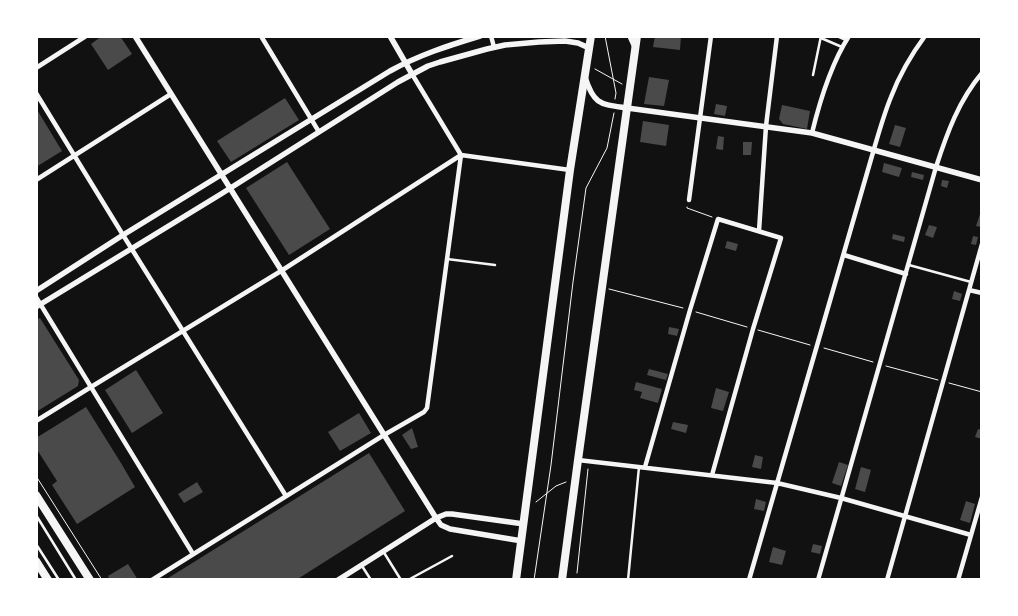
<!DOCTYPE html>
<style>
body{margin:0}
#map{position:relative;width:1018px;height:616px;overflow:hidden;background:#111;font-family:Quicksand,sans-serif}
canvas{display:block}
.frame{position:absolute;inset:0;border:38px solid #fff;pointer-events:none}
</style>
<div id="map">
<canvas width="1018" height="616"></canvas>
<div class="frame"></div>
</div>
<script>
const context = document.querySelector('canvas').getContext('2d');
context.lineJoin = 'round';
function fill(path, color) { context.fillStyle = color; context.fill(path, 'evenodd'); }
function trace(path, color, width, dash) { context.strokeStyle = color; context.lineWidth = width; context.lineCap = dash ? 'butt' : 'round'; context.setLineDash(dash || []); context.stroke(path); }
const building = new Path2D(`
 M102,36H120L132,54L108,70L91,44Z
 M655,36H681L680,50L653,47Z
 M649,77L669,80L664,106L644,104Z
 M285,98L299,120L231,162L217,141Z
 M716,104L727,106L725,116L714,114Z
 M782,105L810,111L807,129L783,124L779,119Z
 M36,108L62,151L36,167Z
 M643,121L669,125L666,146L640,142Z
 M895,125L906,128L900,147L889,144Z
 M718,136L724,137L723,150L716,149Z
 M743,142H752L751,155H743Z
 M287,162L330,229L289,255L246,188Z
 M884,163L902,168L899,177L882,172Z
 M912,172L924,175L923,180L911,177Z
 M942,180L949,181L947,188L941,186Z
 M980,214H982L981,227L976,226Z
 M929,225L937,227L933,238L925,235Z
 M893,234L905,237L904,242L892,239Z
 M973,236L978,237L976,245L971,244Z
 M727,241L738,244L736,251L725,248Z
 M954,291L962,294L960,301L952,299Z
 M40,318L79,380L78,386L36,412V320Z
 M669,327L679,329L677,336L668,334Z
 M649,369L668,374L666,380L647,375Z
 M136,370L163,413L132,433L105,390Z
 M636,382L662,389L658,403L640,398L642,392L634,390Z
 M716,388L729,392L723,411L711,408Z
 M86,407L121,463L135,487L77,524L52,485L57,481L36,448V438Z
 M359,413L371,433L340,451L328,432Z
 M673,422L688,425L686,433L671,429Z
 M412,428L418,447L411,449L402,435Z
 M978,429L982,430V439L975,437Z
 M369,453L405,511L296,580H165Z
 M755,455L763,457L761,469L752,467Z
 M839,462L848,465L841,486L832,483Z
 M861,467L871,470L865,492L855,489Z
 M197,482L203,492L184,503L178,494Z
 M756,499L766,502L764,511L754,509Z
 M966,501L975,504L970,523L960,520Z
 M813,544L822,546L820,554L811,552Z
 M773,547L786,551L782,565L769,562Z
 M128,564L138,580H110L108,576Z`);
const path = new Path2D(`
 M605,36L616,93L615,99
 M595,69L622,84
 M687,207V208L712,217
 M609,289L683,308
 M696,312L747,327
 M758,330L810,345
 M824,348L873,362
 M886,366L938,380
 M949,383L982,392
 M36,476L102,580
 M536,502L556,486L566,482
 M577,573L588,469
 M534,580L551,465L573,282L586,188L607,148L614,113`);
const service = new Path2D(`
 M837,36L846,40
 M821,38L842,47
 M813,75L821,36
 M447,259L495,265
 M909,265L971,282
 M36,515L76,580
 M36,544L59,580
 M383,551L401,580
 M362,566L371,580
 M408,580L452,556
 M628,580L639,467`);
const minor = new Path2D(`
 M261,36L319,132
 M491,36L494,47
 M36,68L86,36
 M36,93L123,235L286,496
 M812,133C820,100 831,64 849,36
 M36,180L171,94
 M689,200L711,36
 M759,231L766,126L777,36
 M844,255L906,274
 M969,290L982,293
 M36,297L193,554
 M36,421L91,387L281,271L461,155L570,170
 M578,460L777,483L841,498L971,535
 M645,467L690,310L718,219L781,238L753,329L712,475
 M152,580L384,435L424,412L427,408L461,155L412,74
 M749,580L874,149C879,132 884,114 891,97C899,76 911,55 925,36
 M818,580L936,167C947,133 959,100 982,73
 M887,580L982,244
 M958,580L982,497`);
const tertiary = new Path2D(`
 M135,36L436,518L441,525L450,529L522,541
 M390,36L412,74
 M630,36L635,47
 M585,77C594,105 600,104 627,108L812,133L982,180
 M36,291L123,235L390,71C419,55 447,46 480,36
 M36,307L221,194L398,82L428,66L440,62L487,49L505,45L539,42L565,41L578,43L589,48
 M338,580L436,518L446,514H452L524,524`);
const primary = new Path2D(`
 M36,495L90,580
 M36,561L48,580
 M516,580L570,170L591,36
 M562,580L578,460L637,36`);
fill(building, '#4a4a4a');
trace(path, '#f5f5f5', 1);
trace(service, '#f5f5f5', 2.5);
trace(minor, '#f5f5f5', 4.5);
trace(tertiary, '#f5f5f5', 5.5);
trace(primary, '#f5f5f5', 8);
</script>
